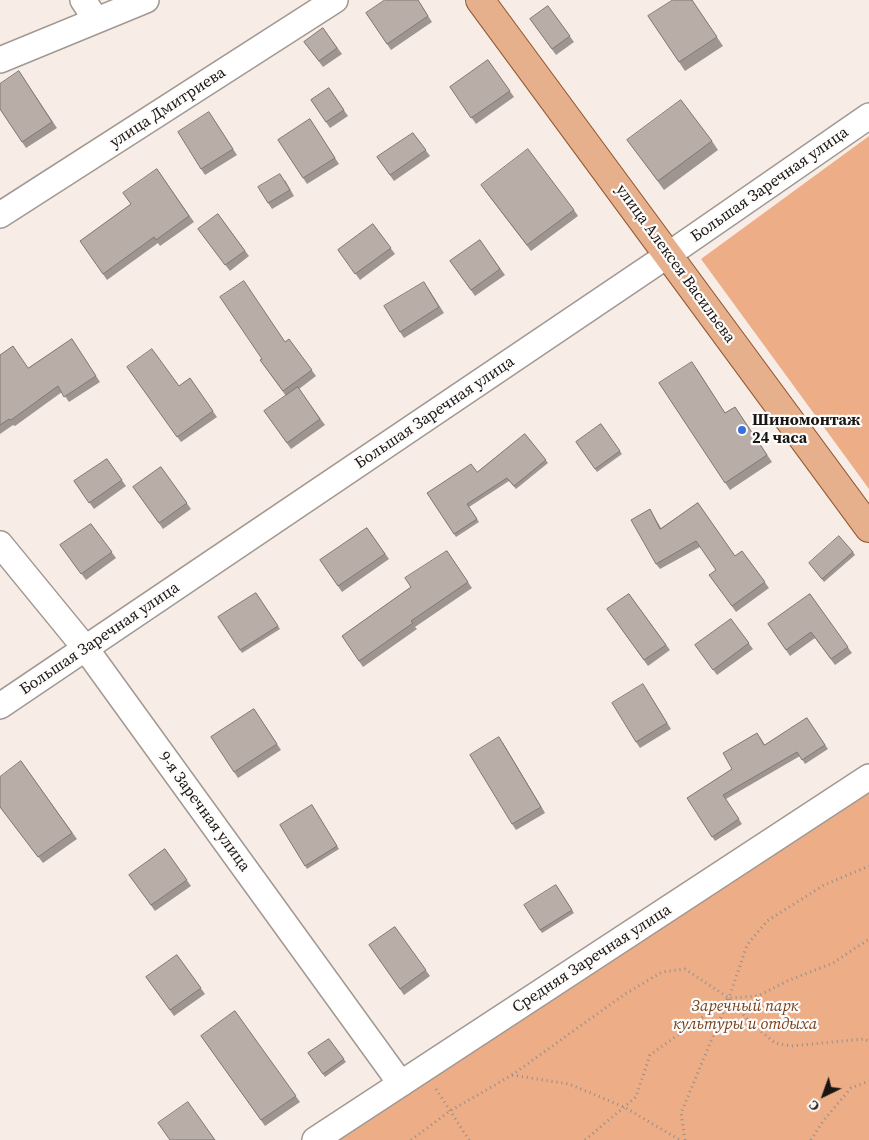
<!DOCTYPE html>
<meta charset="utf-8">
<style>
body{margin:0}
#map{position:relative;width:869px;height:1140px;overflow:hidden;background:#f8ede6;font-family:"Source Serif 4",serif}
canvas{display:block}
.north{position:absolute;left:799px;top:1070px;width:50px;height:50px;-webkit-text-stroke:4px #fefcfb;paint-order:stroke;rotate:222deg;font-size:14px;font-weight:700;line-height:20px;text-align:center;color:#191513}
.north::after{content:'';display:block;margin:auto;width:18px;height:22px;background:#191513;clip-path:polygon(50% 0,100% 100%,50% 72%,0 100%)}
</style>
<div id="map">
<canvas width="869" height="1140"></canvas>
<div class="north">С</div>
</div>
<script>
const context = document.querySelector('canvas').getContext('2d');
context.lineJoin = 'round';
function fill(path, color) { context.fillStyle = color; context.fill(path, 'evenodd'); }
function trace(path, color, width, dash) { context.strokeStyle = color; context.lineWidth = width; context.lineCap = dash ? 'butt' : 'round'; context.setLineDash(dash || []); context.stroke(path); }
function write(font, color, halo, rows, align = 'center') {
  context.font = font + ' "Source Serif 4",serif'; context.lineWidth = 4.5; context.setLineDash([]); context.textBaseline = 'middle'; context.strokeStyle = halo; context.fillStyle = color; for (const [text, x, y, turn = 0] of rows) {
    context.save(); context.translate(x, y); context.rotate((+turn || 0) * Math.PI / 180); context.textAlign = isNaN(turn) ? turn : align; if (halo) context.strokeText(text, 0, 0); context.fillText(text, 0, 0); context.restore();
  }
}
const green = new Path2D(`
 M869,136V489L701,259Z
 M869,787V1140H337Z`);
const path = new Path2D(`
 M512,1075L569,1084L624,1107L680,1140
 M436,1089L469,1140
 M411,1140L450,1111L512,1075L625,994L662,972L685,969L729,998L749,1021L775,1043L791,1046L864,1039L869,1041
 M585,1140L636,1097L650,1055L729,998L758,996L787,981L833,963L869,939
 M685,1140L681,1113L729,998L747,945L767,921L824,885L869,866
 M811,1140L823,1121L851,1088L869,1081`);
const minor = new Path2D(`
 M83,0L96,20
 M0,60L146,0
 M0,215L335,0
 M0,544L86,649L401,1084
 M0,706L668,255L869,116
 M315,1140L869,777`);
const major = new Path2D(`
 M480,0L869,528`);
const wall = new Path2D(`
 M418,0L432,22L391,50L366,13Z
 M692,0L723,46L685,71L648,16Z
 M548,6L574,42L556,55L530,19Z
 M323,28L342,54L323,67L304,42Z
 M488,60L514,97L476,124L450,87Z
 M19,71L57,128L26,148L0,109Z
 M329,88L348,116L330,128L311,100Z
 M213,118L237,155L205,175L201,169Z
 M310,119L339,164L307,184L278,140Z
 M413,133L430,156L394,181L377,157Z
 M712,141L718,150L664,190L634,149Z
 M157,169L194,222L160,246L158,243L107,280L80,241L131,204Z
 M285,180L294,196L272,209L268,203Z
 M485,191L574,210L578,216L531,251Z
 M218,214L249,256L230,271L198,229Z
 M373,224L395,254L360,280L338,250Z
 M480,240L505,275L475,296L450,261Z
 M428,288L444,313L404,338L400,332Z
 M72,339L100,382L69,402L62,392L15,426L13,425L0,434V355L28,368Z
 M289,339L316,376L299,389L325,425L291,449L264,411L286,396L260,360Z
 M127,367L179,386L190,378L217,417L181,442Z
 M697,369L725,413L735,407L772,462L730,490L659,383Z
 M601,424L622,454L597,472L576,442Z
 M525,434L548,463L516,489L509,481L469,507L479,522L456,537L427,493L477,472Z
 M107,459L126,486L94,509L74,481Z
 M161,467L191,509L163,529L133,487Z
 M698,503L735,556L742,551L769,588L736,612L709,575L716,570L700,547L660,569L656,564L650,509L661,528Z
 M91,524L116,558L86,580L60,545Z
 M367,528L389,559L342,592L320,560Z
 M447,551L472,588L415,627L417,629L363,667L342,636L411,587Z
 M853,552L855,555L824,582L809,563Z
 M256,593L280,629L242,653L218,617Z
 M629,594L670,650L648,666L607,609Z
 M810,594L852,653L835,665L815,638L790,656L768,624Z
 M731,619L753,649L717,675L695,645Z
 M647,690L671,729L640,748L636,742Z
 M254,709L281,750L238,778L211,737Z
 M807,718L828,749L805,764L800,756L726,799L742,824L715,841L687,798L732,769L760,737L765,745Z
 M503,743L545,813L516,830L512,824Z
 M21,761L77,839L43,863L0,807Z
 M312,805L339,849L307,869L280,825Z
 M165,849L191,886L155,911L129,875Z
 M556,885L574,913L542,933L540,930Z
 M395,927L430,976L404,995L369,945Z
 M177,955L205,994L174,1016L146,977Z
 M235,1011L300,1102L265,1126L201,1036Z
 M329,1039L346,1062L325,1077L308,1053Z`);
const shadedWall = new Path2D(`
 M499,737L503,743L545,813L541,807Z`);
const building = new Path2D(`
 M385,0H418L428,16L387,44L366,13Z
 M673,0H692L717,37L679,62L648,16Z
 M548,6L570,36L552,49L530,19Z
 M323,28L337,48L319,61L304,42Z
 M488,60L510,91L471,118L450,87Z
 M19,71L52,122L22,142L0,109V84Z
 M329,88L344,110L326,122L311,100Z
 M681,100L712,141L658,181L627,140Z
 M209,112L233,149L201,169L178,132Z
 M310,119L335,158L303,178L278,140Z
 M413,133L426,150L390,175L377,157Z
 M528,149L574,210L527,245L481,185Z
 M157,169L189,216L156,240L154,237L103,274L80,241L131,204L123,193Z
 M280,174L290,190L268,203L258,187Z
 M218,214L245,251L225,265L198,229Z
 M373,224L391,248L355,274L338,250Z
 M480,240L500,269L471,290L450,261Z
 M244,281L285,342L289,339L312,370L283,391L260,360L262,359L220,297Z
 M424,282L439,307L400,332L384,306Z
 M72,339L96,376L64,397L58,386L11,420L9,419L0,425V355L13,346L28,368Z
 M152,349L179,386L190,378L213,411L177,437L127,367Z
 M692,362L725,413L735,407L767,455L725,483L659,383Z
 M298,387L320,419L287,443L264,411Z
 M601,424L620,451L595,469L576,442Z
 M525,434L546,460L514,486L507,478L467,504L477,519L454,534L427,493L471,464L477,472Z
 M107,459L122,480L89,503L74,481Z
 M161,467L187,503L159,523L133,487Z
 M698,503L735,556L742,551L765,582L732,606L709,575L716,570L696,541L656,564L631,520L650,509L660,529Z
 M91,524L112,552L81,574L60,545Z
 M367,528L385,554L338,586L320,560Z
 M839,536L853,552L822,579L809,563Z
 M447,551L468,582L411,621L413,623L359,661L342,636L411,587L405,578Z
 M256,593L278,626L240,650L218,617Z
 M629,594L666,645L644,660L607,609Z
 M810,594L848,647L831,659L811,632L786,650L768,624Z
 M731,619L749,643L713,670L695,645Z
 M643,684L667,723L636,742L612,703Z
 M254,709L277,744L234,772L211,737Z
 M807,718L825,745L802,760L797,752L723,795L739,819L712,837L687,798L732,769L723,753L757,733L764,745Z
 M499,737L541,807L512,824L470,755Z
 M21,761L72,833L38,857L0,807V777Z
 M312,805L337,846L305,866L280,825Z
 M165,849L187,880L151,905L129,875Z
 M556,885L572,910L540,930L524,905Z
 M395,927L426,970L400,989L369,945Z
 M177,955L201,988L170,1010L146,977Z
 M235,1011L296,1096L261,1120L201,1036Z
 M329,1039L344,1059L323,1074L308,1053Z
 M188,1102L215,1140H170L158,1123Z`);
const markers = [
 [742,430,5,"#3970df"]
];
const streetNames = [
 ["улица Дмитриева",168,108,-33],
 ["Большая Заречная улица",770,185,-35],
 ["улица Алексея Васильева",675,264,54],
 ["Большая Заречная улица",435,413,-34],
 ["Большая Заречная улица",100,639,-34],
 ["9-я Заречная улица",204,812,54],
 ["Средняя Заречная улица",592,959,-33]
];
const poiNames = [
 ["Шиномонтаж",752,421],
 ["24 часа",752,439]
];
const parkNames = [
 ["Заречный парк",745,1007],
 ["культуры и отдыха",745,1025]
];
fill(green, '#edae87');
trace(minor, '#a29892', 28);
trace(major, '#945830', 30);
trace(path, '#958d89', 3, [1, 4]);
trace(minor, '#fff', 25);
trace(major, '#e6b08c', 28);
fill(wall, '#9e9590');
fill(shadedWall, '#817975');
fill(building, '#b8ada7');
trace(building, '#817975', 1);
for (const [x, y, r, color] of markers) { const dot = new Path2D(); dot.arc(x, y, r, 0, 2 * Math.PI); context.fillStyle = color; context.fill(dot); trace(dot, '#fefcfb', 2); }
write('16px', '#191513', '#fefcfb', streetNames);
write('bold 16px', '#191513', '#fefcfb', poiNames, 'left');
write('italic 16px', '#743f1a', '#fefcfb', parkNames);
</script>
